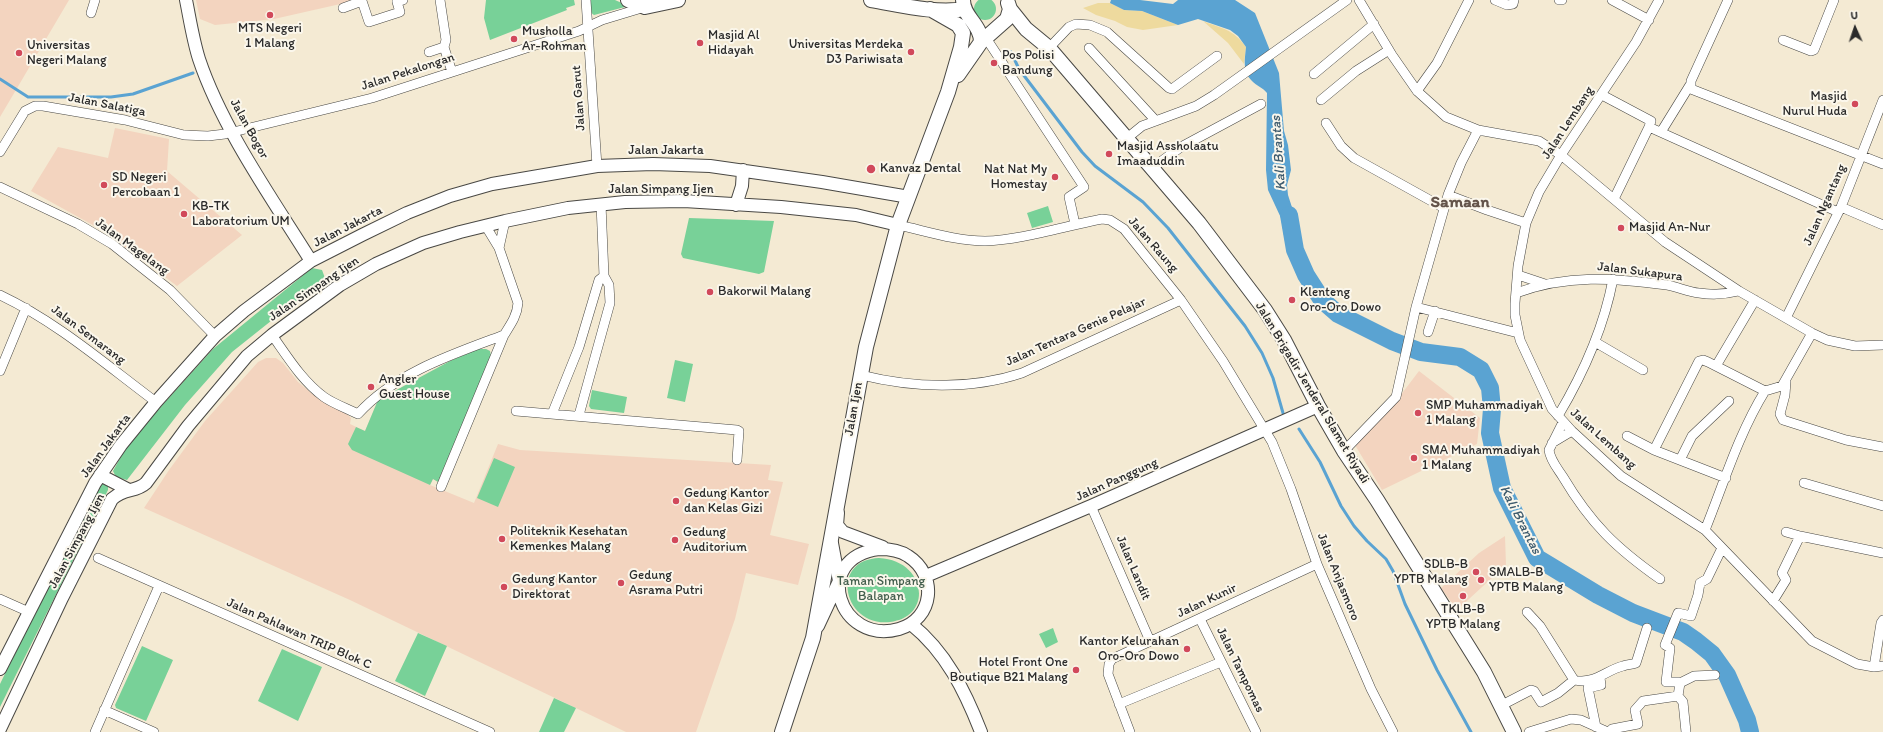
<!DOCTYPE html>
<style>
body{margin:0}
#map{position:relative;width:1883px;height:732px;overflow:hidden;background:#f4ead3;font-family:Itim,sans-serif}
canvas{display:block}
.north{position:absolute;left:1835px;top:8px;width:40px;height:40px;-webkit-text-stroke:3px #fbf7ec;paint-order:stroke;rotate:357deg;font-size:11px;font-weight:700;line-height:16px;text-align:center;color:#2b2b2b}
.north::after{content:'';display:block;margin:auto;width:14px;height:18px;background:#2b2b2b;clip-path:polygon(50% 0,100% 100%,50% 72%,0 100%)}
</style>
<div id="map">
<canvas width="1883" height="732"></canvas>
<div class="north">U</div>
</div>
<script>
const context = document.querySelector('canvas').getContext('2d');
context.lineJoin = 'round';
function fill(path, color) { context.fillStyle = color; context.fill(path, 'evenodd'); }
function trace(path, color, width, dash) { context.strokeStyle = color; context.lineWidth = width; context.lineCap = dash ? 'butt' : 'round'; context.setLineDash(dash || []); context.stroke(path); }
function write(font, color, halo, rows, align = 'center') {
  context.font = font + ' Itim,sans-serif'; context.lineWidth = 4; context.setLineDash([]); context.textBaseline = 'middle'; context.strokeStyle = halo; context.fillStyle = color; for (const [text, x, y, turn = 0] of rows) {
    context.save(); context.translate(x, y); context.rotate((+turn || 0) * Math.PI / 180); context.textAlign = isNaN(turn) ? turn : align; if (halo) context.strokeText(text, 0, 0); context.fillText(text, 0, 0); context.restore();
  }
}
const built = new Path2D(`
 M0,0H69L0,117Z
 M196,0H358L274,19L215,25L200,19Z
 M115,128L169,139L167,171L242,235L177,286L102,230L31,191L58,147L108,158Z
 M486,349L490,351L438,482L433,479L430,485L474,503L498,444L520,450L771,465L768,480L783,482L770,535L809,544L798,585L746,573L735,619L696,732H626L350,600L144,508L169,470L205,421L258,362L266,358H276L283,363L298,382L316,397L348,415L351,418L350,424L365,431L378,400L450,361Z
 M1419,371L1480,418L1477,444L1382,490L1355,445L1400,396Z
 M1505,536L1506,565L1457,610L1441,588L1479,553Z`);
const green = new Path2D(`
 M974 9a11 11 0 1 1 22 0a11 11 0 1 1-22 0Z
 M486,0H574L575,5L566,8L567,10L490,40L484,18Z
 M589,0H615L624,4L625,7L594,15L590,12Z
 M1048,206L1053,222L1032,228L1027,213Z
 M689,218L774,221L764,272L759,274L683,258L681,254Z
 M312,268L322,270L325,278L232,352L185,405L127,480L116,477L113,471L124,451L148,421L213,349Z
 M478,349H486L490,351L491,356L438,482L433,479L430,485L352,450L348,444L356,427L365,431L378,400L450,361Z
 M675,360L693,364L685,402L667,398Z
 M592,390L627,397L624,413L591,409L589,406Z
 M494,458L515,467L498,507L477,498Z
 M104,483L108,486V490L0,707V684L76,528L100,486Z
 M879,558C926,560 934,617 890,622C843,627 829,560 879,558Z
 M1053,628L1058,642L1046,648L1039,634Z
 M418,633L447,646L425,696L395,681Z
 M142,646L173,660L146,721L116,708L115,705Z
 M282,649L322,667L298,721L258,701Z
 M554,698L576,708L564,732H539Z`);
const sand = new Path2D(`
 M1098,3H1110L1124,10L1142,11L1178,25L1143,30L1127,27L1115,21L1096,15L1083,8Z
 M1203,21C1223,29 1233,29 1246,47L1244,64L1228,43Z`);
const water = new Path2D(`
 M1111,0H1140L1173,4L1178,0H1235L1255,13L1279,73L1284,131L1288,145L1291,170L1287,185L1288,195L1301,235L1285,241L1281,218L1268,190L1266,170L1267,93C1262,87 1257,86 1252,81C1242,71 1245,59 1246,47L1238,36L1230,30L1198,19L1178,25L1142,11L1124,10L1110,3Z`);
const stream = new Path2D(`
 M1011,52L1019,69L1082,152L1095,166L1143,202L1168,228L1245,326L1262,353L1273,378L1283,413
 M0,79L28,97H111L133,94L193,73
 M1299,429L1320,462L1341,506L1354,526L1367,541L1386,559L1393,571L1405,604L1437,670L1471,732`);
const river = new Path2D(`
 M1289,215L1295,250L1306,275L1322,300L1338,314L1392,341L1421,352L1460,357L1481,370L1490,388L1492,409L1490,433L1502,488L1537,558L1598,595L1633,613L1683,632L1696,641L1712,654L1727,675L1747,720L1750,732`);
const street = new Path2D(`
 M440,0L446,40L444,47L452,72
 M586,0L597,166
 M1359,0L1392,55L1417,91L1446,117L1478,130L1539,141L1561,155L1665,242L1739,291L1812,333L1827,340L1855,346L1883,345
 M1495,0L1507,5L1513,4L1514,0
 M1559,0H1562
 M1612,0L1649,20
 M1659,0L1636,42L1561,155L1539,192L1526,223L1518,266L1515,303V315L1520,340L1552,409L1572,431L1621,476L1705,530L1812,641L1857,664L1874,667L1883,666
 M1728,0L1691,81V89L1883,164
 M343,8L362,1L369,22L400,12L397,2L403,0
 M91,13L95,0
 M986,38L1084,187L1069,197L1075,224
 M1783,40L1811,51L1814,50L1834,0
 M1049,48L1069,27L1076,24L1090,25L1107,32L1169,88L1172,89L1217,56
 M1089,48L1156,121
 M429,52L444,47
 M1314,74L1374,24
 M1417,91L1437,63L1469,0
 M1602,95L1651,121L1649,127
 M1321,100L1356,71L1389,50
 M1326,123L1341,146L1354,158L1444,208
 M1661,132L1690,85
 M1126,139L1142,126L1196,106L1214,95L1347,0
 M0,152L25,111L35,106H43L125,120L184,135L208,136L225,134L372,98L579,31L602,20L645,7
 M1152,168L1181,147L1261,104
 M0,187L78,224L112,244L170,290L215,336
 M1448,195L1487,210L1526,223
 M1614,199L1649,127L1838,212
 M1841,207L1883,225
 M898,225C926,231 956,241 985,241C1021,240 1065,226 1102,219L1110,220L1124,229L1181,300L1223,361L1272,442L1291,489L1317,564L1371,689L1393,732
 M499,248L505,221
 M1518,275L1545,284
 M1516,293C1568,274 1613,278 1667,285C1678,287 1688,292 1699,293C1712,295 1727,294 1739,291
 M0,295C57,322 105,364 156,402
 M1416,307L1518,333
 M1786,318L1841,207L1883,100
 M1428,332L1435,311
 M272,335C287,356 302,381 324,397C334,404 346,408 358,414C395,373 453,354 504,335
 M1595,342L1643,370
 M1716,366L1755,300
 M0,371L26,308
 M861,375C913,388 971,390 1022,373L1181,300
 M1786,381L1785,395L1780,414L1783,420L1846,440L1883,447
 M516,411L737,430L739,431L737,460
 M552,414L579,347L599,280L604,276
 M579,415L610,303L609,285L604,276L601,204
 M1558,416C1583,374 1604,327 1613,279
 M1563,422L1549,450C1550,460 1558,469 1563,477C1591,524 1616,548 1660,579
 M1627,436L1654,450L1726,478
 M1552,443L1572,431
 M1654,450L1699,361L1703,360L1708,362L1765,391
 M1344,451L1396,397L1416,307L1448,195L1461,163L1478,130
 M1680,460L1692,436L1729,401
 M1804,483L1883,506
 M441,487L504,335C511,324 517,316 518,303L499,248L485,225
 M1091,506L1150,641
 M1705,530C1724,483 1738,435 1765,391L1782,386L1812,333
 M1786,532L1800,536L1883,553
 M98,558L490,732
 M0,599L29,612
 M1773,601L1786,580L1782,573L1800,536
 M1527,612L1540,626L1574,680
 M1200,619L1256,732
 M1874,667L1881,623L1883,620
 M1680,683L1679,682H1666L1670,648L1665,645L1678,613L1691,616L1698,595L1700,583L1707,579L1722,548
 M1119,704L1221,662
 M1502,705L1531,690L1534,691L1541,702L1558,693L1574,680C1594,685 1606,670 1623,666C1628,664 1631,665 1636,663L1647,628
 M104,710L154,732
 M1596,727L1588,688L1601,685L1600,678
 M95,732L159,586
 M1130,732L1108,674L1109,664L1112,659L1317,564
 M1529,732L1571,719L1581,720L1608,732
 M1609,732L1612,729L1638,724L1635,710L1643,701L1678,696
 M1686,732L1683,702L1678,696L1680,683L1694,676L1715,675`);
const secondary = new Path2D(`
 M186,0C190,20 193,40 199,59C222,128 273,200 311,261
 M736,205L742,186L743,170
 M100,475L129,490
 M838,513L837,525L843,532L883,547
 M879,549C889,549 899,550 908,556C938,575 934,619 899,629C839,646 810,558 879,549Z
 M926,576L1091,506L1318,406
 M911,624C946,652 965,691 981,732
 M818,626L839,581L832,543
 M0,669L95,483L121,445L156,402L215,336L244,311L311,261L362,235L407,213L450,196L492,184L597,166L653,164L710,166L822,182L909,197
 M0,729L62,598L112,499C125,487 135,493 146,483L188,426L247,356L272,335L340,285L376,264L423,243L460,232L505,221L568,208L625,202L684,201L781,207L856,215L898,225`);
const primary = new Path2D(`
 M628,0L645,7L678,0
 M871,0C901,5 935,14 965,9
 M963,0C963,17 981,24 981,42
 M1010,9L1026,29L1049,48L1199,223L1265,310L1284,340L1318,406L1344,451L1377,500L1484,672L1514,732
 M958,75L981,42L1007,19L1010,9L1008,3
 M782,732L813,638L866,347L898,225L948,92L961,47L963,33L958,25L930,9`);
const markers = [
 [270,15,4,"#d1495b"],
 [514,39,4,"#d1495b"],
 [700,43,4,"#d1495b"],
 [911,52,4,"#d1495b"],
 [19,53,4,"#d1495b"],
 [994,63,4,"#d1495b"],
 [1855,104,4,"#d1495b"],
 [1109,154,4,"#d1495b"],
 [871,169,5,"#d1495b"],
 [1055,177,4,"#d1495b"],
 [104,185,4,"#d1495b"],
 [184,214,4,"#d1495b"],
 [1621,228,4,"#d1495b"],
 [710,292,4,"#d1495b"],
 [1292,300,4,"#d1495b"],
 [371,387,4,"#d1495b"],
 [1418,413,4,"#d1495b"],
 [1414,458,4,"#d1495b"],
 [676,501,4,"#d1495b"],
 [502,539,4,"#d1495b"],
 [675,540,4,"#d1495b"],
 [1476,572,4,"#d1495b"],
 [1481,580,4,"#d1495b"],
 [621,583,4,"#d1495b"],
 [504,587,4,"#d1495b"],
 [1463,596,4,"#d1495b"],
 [1187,649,4,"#d1495b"],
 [1076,670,4,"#d1495b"]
];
const poiNames = [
 ["MTS Negeri",270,29,"center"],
 ["1 Malang",270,44,"center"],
 ["Musholla",522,32],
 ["Ar-Rohman",522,47],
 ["Masjid Al",708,36],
 ["Hidayah",708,51],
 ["Universitas Merdeka",903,45,"right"],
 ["D3 Pariwisata",903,60,"right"],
 ["Universitas",27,46],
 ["Negeri Malang",27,61],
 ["Pos Polisi",1002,56],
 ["Bandung",1002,71],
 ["Masjid",1847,97,"right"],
 ["Nurul Huda",1847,112,"right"],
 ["Masjid Assholaatu",1117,147],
 ["Imaaduddin",1117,162],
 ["Kanvaz Dental",880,169],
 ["Nat Nat My",1047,170,"right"],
 ["Homestay",1047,185,"right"],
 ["SD Negeri",112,178],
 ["Percobaan 1",112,193],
 ["KB-TK",192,207],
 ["Laboratorium UM",192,222],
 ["Masjid An-Nur",1629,228],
 ["Bakorwil Malang",718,292],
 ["Klenteng",1300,293],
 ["Oro-Oro Dowo",1300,308],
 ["Angler",379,380],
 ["Guest House",379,395],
 ["SMP Muhammadiyah",1426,406],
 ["1 Malang",1426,421],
 ["SMA Muhammadiyah",1422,451],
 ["1 Malang",1422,466],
 ["Gedung Kantor",684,494],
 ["dan Kelas Gizi",684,509],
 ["Politeknik Kesehatan",510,532],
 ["Kemenkes Malang",510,547],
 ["Gedung",683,533],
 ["Auditorium",683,548],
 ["SDLB-B",1468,565,"right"],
 ["YPTB Malang",1468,580,"right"],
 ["SMALB-B",1489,573],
 ["YPTB Malang",1489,588],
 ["Gedung",629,576],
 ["Asrama Putri",629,591],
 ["Gedung Kantor",512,580],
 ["Direktorat",512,595],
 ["TKLB-B",1463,610,"center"],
 ["YPTB Malang",1463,625,"center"],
 ["Kantor Kelurahan",1179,642,"right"],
 ["Oro-Oro Dowo",1179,657,"right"],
 ["Hotel Front One",1068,663,"right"],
 ["Boutique B21 Malang",1068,678,"right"]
];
const streetNames = [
 ["Jalan Pekalongan",408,72,-18],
 ["Jalan Garut",579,98,-94],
 ["Jalan Salatiga",107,105,11],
 ["Jalan Lembang",1568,123,-57],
 ["Jalan Bogor",249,129,61],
 ["Jalan Jakarta",666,151],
 ["Jalan Simpang Ijen",661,190],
 ["Jalan Ngantang",1825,205,-66],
 ["Jalan Jakarta",348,227,-27],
 ["Jalan Raung",1153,245,49],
 ["Jalan Magelang",132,247,36],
 ["Jalan Sukapura",1640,272,7],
 ["Jalan Simpang Ijen",314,289,-34],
 ["Jalan Tentara Genie Pelajar",1076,332,-24],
 ["Jalan Semarang",88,335,37],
 ["Jalan Brigadir Jenderal Slamet Riyadi",1312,393,59],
 ["Jalan Ijen",854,409,-80],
 ["Jalan Lembang",1603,439,42],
 ["Jalan Jakarta",106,446,-54],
 ["Jalan Panggung",1117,480,-24],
 ["Jalan Simpang Ijen",77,541,-62],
 ["Jalan Landit",1133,568,67],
 ["Jalan Anjasmoro",1338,577,68],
 ["Jalan Kunir",1207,601,-25],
 ["Jalan Pahlawan TRIP Blok C",299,634,24],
 ["Jalan Tampomas",1240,670,64]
];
const parkNames = [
 ["Taman Simpang",881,582],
 ["Balapan",881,597]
];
const waterNames = [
 ["Kali Brantas",1279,153,-94],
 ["Kali Brantas",1520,520,63]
];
const districtNames = [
 ["Samaan",1460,203]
];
fill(built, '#f3d4bf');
fill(green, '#78d198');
fill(sand, '#eeda9e');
fill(water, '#5aa3d2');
trace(stream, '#5aa3d2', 3);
trace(river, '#5aa3d2', 18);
trace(street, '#494844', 10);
trace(secondary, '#494844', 14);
trace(primary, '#494844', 16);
trace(street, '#fff', 9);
trace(secondary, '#fff', 12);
trace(primary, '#fff', 14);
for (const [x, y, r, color] of markers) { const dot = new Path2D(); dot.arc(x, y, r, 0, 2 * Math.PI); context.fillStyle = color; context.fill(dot); trace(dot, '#fbf7ec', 1.5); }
write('13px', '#2b2b2b', '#fbf7ec', poiNames, 'left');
write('13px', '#2b2b2b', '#fbf7ec', streetNames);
write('13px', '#425d4c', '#fbf7ec', parkNames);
write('italic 14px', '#3e5b6e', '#fbf7ec', waterNames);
write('bold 17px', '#64544a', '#fbf7ec', districtNames);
</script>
